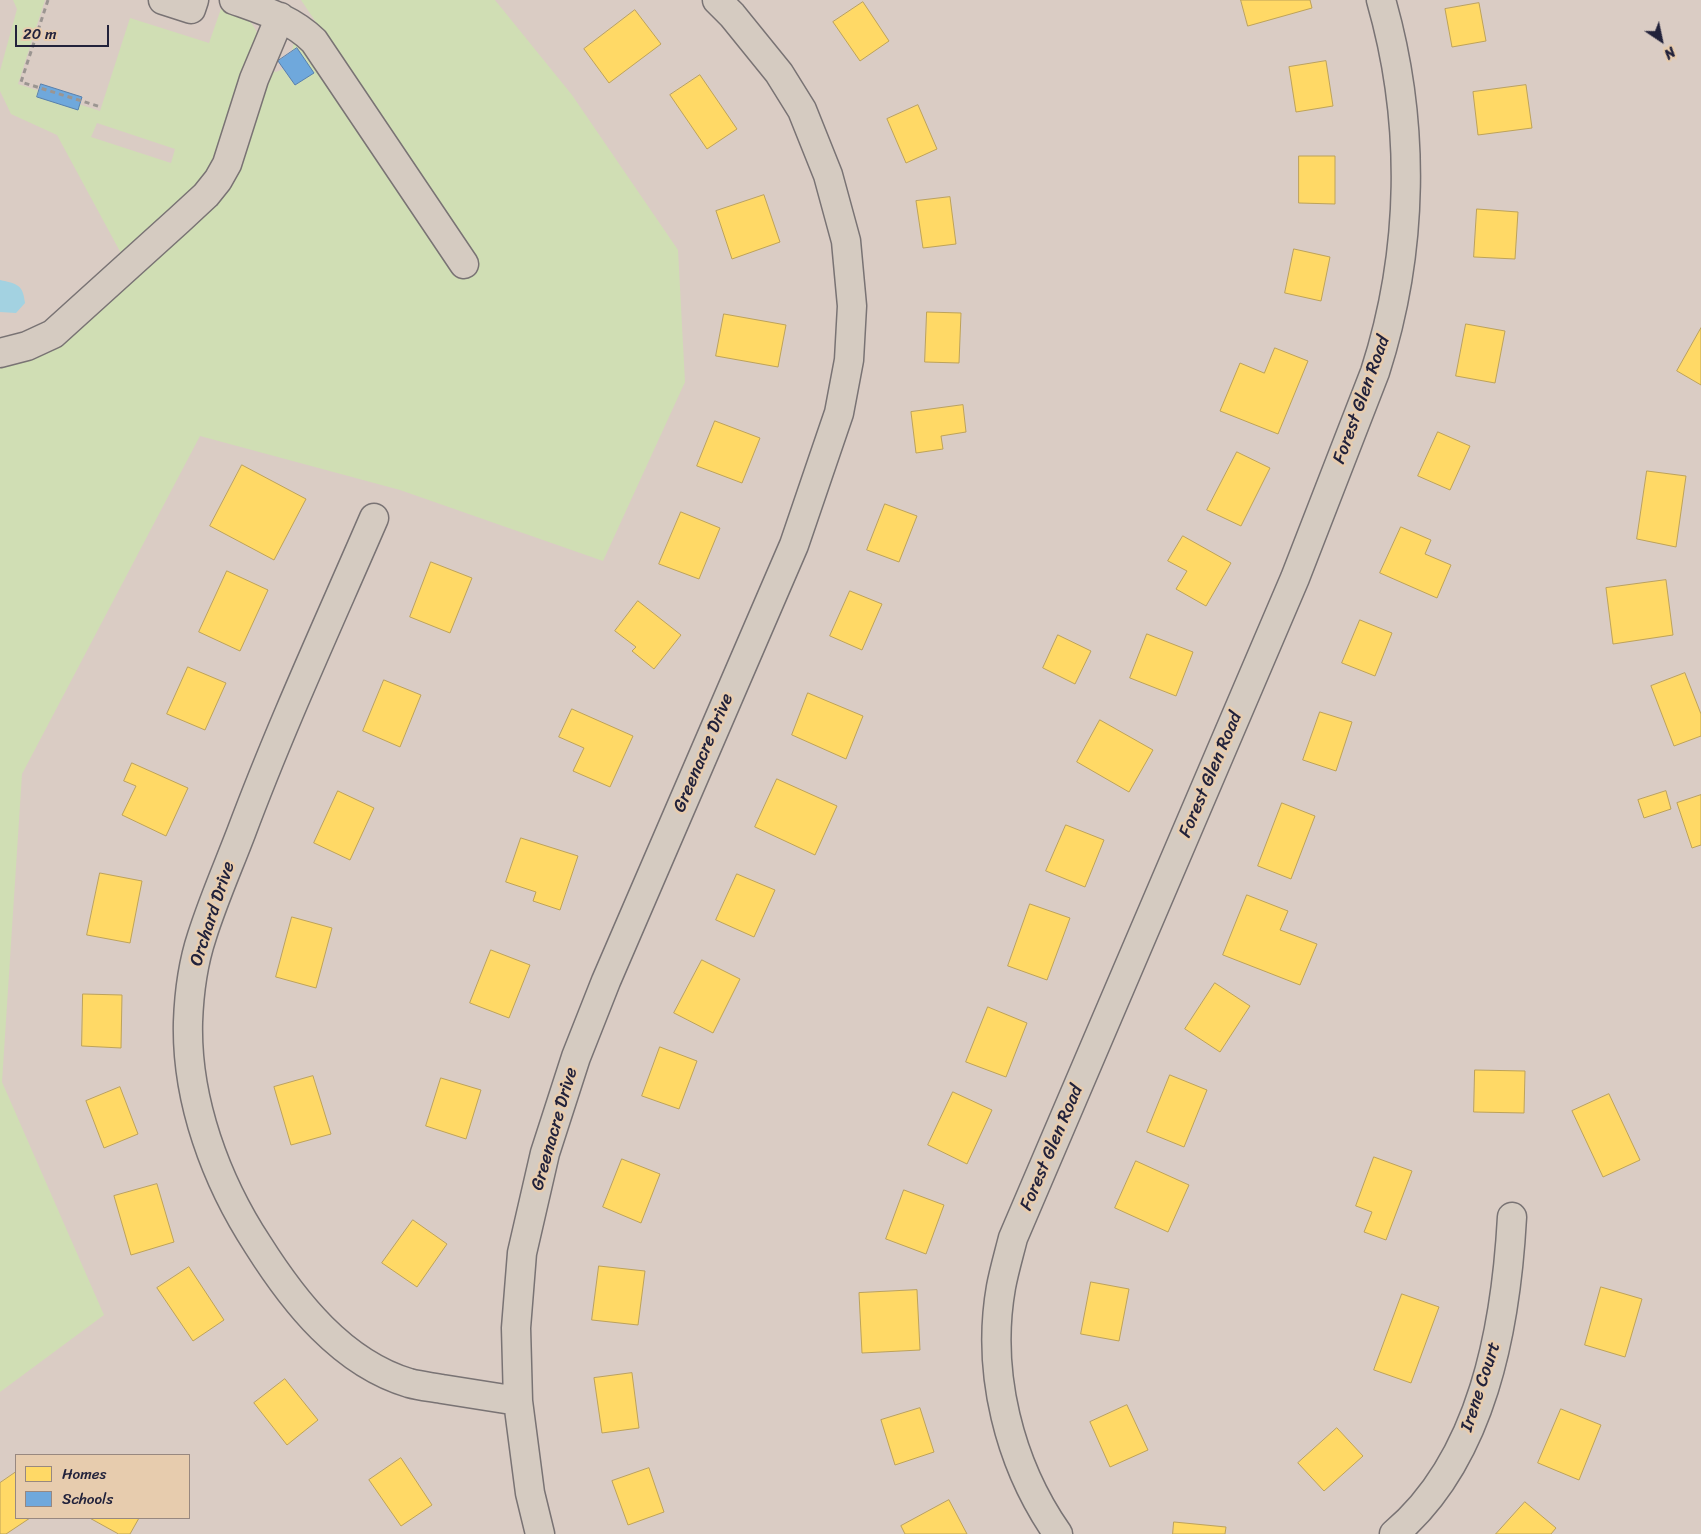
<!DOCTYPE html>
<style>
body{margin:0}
#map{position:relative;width:1701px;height:1534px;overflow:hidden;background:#daccc4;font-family:Sriracha,sans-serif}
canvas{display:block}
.legend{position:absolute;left:15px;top:1454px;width:175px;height:65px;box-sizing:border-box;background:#e7ccae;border:1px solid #988880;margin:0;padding:6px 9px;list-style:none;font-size:15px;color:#22223b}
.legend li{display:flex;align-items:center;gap:10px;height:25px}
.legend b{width:25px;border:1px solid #988880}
.north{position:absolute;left:1636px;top:15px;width:50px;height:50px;-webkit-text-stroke:4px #e7ccae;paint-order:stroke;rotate:146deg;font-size:14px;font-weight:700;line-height:20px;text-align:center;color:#22223b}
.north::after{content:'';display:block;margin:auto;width:18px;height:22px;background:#22223b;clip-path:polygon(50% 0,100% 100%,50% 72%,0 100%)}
.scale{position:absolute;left:15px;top:25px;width:94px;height:22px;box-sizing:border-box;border:2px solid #22223b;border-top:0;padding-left:6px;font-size:15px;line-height:18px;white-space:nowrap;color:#22223b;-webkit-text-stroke:4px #e7ccae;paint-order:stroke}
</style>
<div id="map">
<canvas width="1701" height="1534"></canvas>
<ul class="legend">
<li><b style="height:14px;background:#ffd966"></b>Homes</li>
<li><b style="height:14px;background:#6fa8dc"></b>Schools</li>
</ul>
<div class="north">N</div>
<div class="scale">20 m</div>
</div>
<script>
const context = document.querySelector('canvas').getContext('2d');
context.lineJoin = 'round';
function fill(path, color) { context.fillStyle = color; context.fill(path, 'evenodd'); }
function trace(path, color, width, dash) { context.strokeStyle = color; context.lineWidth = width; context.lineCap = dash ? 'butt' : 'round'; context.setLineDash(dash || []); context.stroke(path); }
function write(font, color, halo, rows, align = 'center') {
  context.font = font + ' Sriracha,sans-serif'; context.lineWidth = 5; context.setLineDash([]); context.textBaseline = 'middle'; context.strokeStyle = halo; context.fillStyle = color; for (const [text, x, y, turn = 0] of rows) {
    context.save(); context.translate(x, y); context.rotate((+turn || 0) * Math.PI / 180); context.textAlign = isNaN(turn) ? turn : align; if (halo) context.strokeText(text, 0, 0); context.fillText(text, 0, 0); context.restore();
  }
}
const green = new Path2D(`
 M13,0H45L18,84L100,111L130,18L209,43L222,6C239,12 251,17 258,35L213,173L123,257L57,135L11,114L0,91V71L17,9ZM97,123L175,149L171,163L91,137Z
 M301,0H495L572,95L678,250L685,382L603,561L400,490L200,436L22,774L2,1082L104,1315L0,1392V360L217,196L267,70L276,72L283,69L295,85L313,73L297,48L292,51L294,41L298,38L477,262Z`);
const water = new Path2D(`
 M0,280C17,284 23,284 25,303L16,313L0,312Z`);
const homes = new Path2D(`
 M1241,0H1310L1312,8L1248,26Z
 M863,2L889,41L860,61L833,22Z
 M1479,3L1486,41L1452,47L1445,9Z
 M635,10L661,44L609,83L584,49Z
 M1326,61L1333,106L1296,112L1289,67Z
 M700,75L737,129L707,149L670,95Z
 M1526,85L1532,128L1478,135L1473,92Z
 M918,105L937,149L906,163L887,119Z
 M1299,156H1335V204L1299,203Z
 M764,195L780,242L732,259L716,211Z
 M950,197L956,244L923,248L916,201Z
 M1477,209L1518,212L1515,259L1474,257Z
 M1294,249L1330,257L1321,301L1285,293Z
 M927,312L961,313L959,363L925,362Z
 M724,314L786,325L778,367L716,356Z
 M1466,324L1505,331L1495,383L1456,376Z
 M1701,328V385L1677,371Z
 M1275,348L1308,361L1278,434L1220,411L1240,363L1264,373Z
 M963,405L966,432L941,436L943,449L916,453L911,412Z
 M715,421L760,438L742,483L697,466Z
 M1438,432L1470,446L1450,490L1418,476Z
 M1237,452L1270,468L1241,526L1207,510Z
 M242,465L306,499L274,560L210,526Z
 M1647,471L1686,476L1676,547L1637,539Z
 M885,504L917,516L899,562L867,550Z
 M681,512L720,528L699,579L659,564Z
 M1401,527L1431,540L1425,554L1451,565L1437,598L1380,573Z
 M1183,536L1231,563L1206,606L1176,589L1187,571L1168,561Z
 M431,562L472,578L450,633L410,617Z
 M227,571L268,590L240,651L199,632Z
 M1666,580L1673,635L1613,644L1606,588Z
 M850,591L882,604L862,650L830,636Z
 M638,601L681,635L654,669L632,651L636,647L615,631Z
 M1360,620L1392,633L1375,676L1342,663Z
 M1147,634L1193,652L1176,696L1130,678Z
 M1058,635L1091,651L1075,684L1043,668Z
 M188,667L226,683L205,730L167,714Z
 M1685,673L1701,714V736L1674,746L1651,686Z
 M384,680L421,695L400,747L363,731Z
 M808,693L863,716L846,759L792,735Z
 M572,709L633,736L610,787L573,771L584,748L559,737Z
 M1320,712L1352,722L1336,771L1303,760Z
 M1100,720L1153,750L1129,792L1077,762Z
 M132,763L188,788L166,836L122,815L136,786L124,781Z
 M777,779L837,806L815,855L755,827Z
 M338,791L374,808L350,860L314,843Z
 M1666,791L1671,809L1644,818L1638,800Z
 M1701,795V845L1692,848L1677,803Z
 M1282,803L1315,816L1291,879L1258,866Z
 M1066,825L1104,840L1085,887L1046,871Z
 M521,838L578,856L560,910L533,901L536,892L506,882Z
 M100,873L142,881L130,943L87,935Z
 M737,874L775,890L754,937L716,920Z
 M1247,895L1288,911L1280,930L1317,944L1300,985L1223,955Z
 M1030,904L1070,918L1047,980L1008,966Z
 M292,917L332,928L316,988L276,977Z
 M491,950L530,965L509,1018L470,1003Z
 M702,960L740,979L713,1033L674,1013Z
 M1215,983L1250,1006L1220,1052L1185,1029Z
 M83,994L122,995L121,1048L82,1046Z
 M988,1007L1027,1023L1006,1077L966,1062Z
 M660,1047L697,1061L679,1109L642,1096Z
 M1475,1070L1525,1071L1524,1113L1474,1112Z
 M1170,1075L1207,1090L1184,1147L1147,1132Z
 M313,1076L331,1134L291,1145L274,1087Z
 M441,1078L481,1090L466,1139L426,1126Z
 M120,1087L138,1134L104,1148L86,1101Z
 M953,1092L992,1110L967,1164L928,1145Z
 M1609,1094L1640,1160L1603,1177L1572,1111Z
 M1374,1157L1412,1171L1386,1240L1364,1232L1372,1212L1356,1206Z
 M622,1159L660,1174L641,1223L603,1207Z
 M1136,1161L1189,1185L1168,1232L1115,1208Z
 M157,1184L174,1242L131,1255L114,1196Z
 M904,1190L944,1205L926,1254L886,1239Z
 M413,1220L447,1244L417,1287L382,1263Z
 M599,1266L645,1271L638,1325L592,1320Z
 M189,1267L224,1320L193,1341L157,1288Z
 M1091,1282L1129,1289L1119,1341L1081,1334Z
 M1601,1287L1642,1299L1625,1357L1585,1345Z
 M917,1290L920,1350L862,1353L859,1293Z
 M1402,1294L1439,1307L1411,1383L1374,1370Z
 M632,1373L639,1428L602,1433L594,1378Z
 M285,1379L318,1420L287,1445L254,1403Z
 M1127,1405L1148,1450L1110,1467L1090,1422Z
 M920,1408L934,1452L895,1465L881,1420Z
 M1561,1409L1601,1425L1579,1480L1538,1463Z
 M1337,1428L1363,1456L1324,1491L1298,1463Z
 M401,1458L432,1505L401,1526L369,1480Z
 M649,1468L664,1512L628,1525L612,1481Z
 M16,1472V1518H30L6,1534H0V1483Z
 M949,1500L967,1534H905L901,1526Z
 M1525,1502L1556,1528L1551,1534H1496Z
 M90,1518H139L130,1534H119Z
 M1174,1522L1226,1527L1225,1534H1173Z`);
const schools = new Path2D(`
 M297,48L314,73L295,85L278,61Z
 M41,84L82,97L78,110L37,97Z`);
const path = new Path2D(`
 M48,0L21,82L101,107`);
const minor = new Path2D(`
 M163,0L191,9L194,0
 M234,0C262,10 292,19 314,41L464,264
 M0,353L27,346L53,334L179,220L206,195L218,180L227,164L254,79L280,17
 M374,518C329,622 281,726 241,833C228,867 213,901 202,936C193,963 189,994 188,1022C186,1100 216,1181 258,1245C294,1302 342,1363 409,1383C420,1386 431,1387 442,1389C467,1393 493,1397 518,1401
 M540,1534L530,1493L518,1401L516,1328L522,1253L545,1153L576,1057L606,981L794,545L839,413L849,360L852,306L846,241L828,175L802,110L779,73L732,15L717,0
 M1058,1534C1009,1464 986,1372 1001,1287C1004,1271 1009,1254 1013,1238L1295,578L1375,372C1414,251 1416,122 1381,0
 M1394,1534C1483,1459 1506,1327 1512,1217`);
const streetNames = [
 ["Forest Glen Road",1362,400,-70],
 ["Greenacre Drive",704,753,-67],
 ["Forest Glen Road",1211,775,-67],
 ["Orchard Drive",213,914,-72],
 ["Greenacre Drive",555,1129,-74],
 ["Forest Glen Road",1052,1148,-67],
 ["Irene Court",1481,1387,-72]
];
fill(green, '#d0deb4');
fill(water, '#a3d2e1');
fill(homes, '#ffd966');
trace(homes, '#bda259', 1);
fill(schools, '#6fa8dc');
trace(schools, '#5880ac', 1);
trace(minor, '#797374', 31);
trace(path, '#9b9591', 3, [5, 4]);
trace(minor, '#d5cbc1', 28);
write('18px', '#22223b', '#e7ccae', streetNames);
</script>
